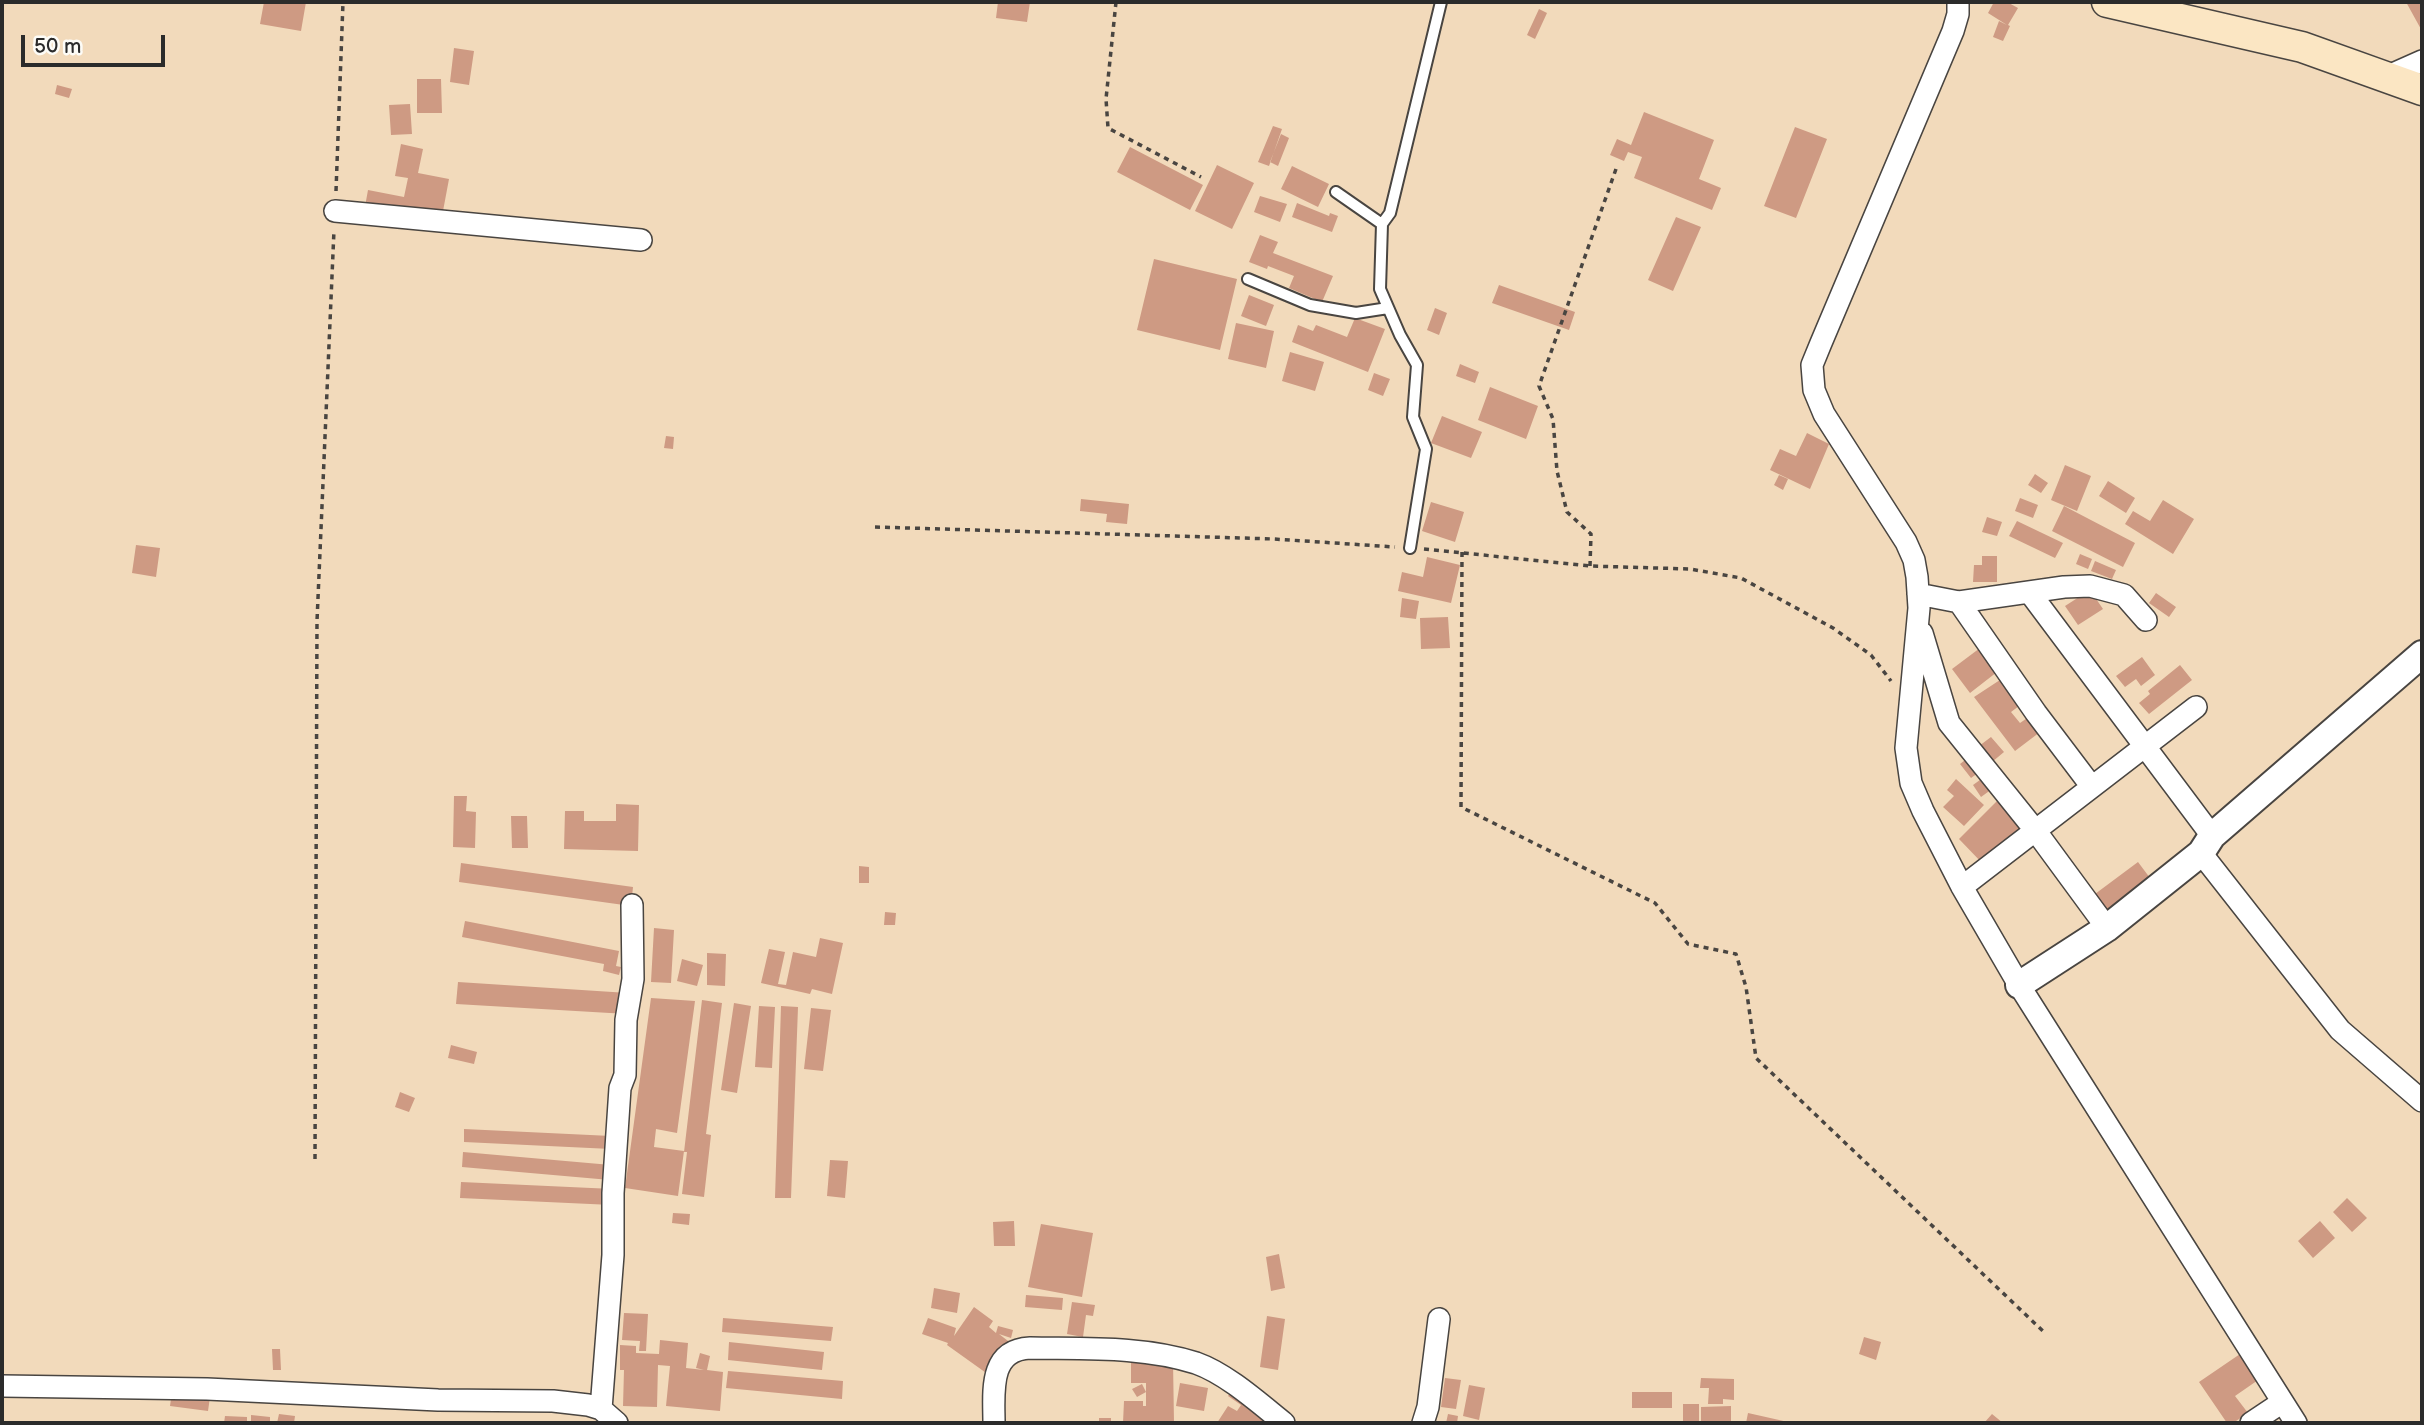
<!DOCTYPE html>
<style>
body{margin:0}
#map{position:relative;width:2424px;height:1425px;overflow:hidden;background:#f2dabb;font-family:"Balsamiq Sans",sans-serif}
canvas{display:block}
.frame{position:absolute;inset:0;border:4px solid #2b2b2b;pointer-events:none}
.scale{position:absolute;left:21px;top:35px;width:144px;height:32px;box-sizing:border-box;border:4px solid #2b2b2b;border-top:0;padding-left:9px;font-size:21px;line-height:24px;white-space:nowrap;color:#2b2b2b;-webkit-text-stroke:5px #fdfcf7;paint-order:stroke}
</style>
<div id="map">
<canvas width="2424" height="1425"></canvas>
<div class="frame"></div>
<div class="scale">50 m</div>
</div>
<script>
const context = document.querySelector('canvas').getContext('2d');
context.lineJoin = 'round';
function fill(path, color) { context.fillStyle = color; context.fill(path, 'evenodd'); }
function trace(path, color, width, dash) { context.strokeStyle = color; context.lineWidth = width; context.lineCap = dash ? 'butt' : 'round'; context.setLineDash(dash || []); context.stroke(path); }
const building = new Path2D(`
 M264,2H306L301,31L260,24Z
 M998,2H1030L1027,22L996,18Z
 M1994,2H2007L2018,8L2008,25L2010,26L2003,41L1993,37L1999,21L2007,25L1988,13Z
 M2406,2H2422V31Z
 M1539,9L1547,13L1535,39L1527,35Z
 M454,48L474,51L469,85L450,82Z
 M417,79H441L442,113H417Z
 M57,85L72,89L69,98L55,94Z
 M410,104L412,134L391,135L389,105Z
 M1644,112L1714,140L1699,179L1721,188L1712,210L1634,178L1642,157L1628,152L1624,161L1610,155L1617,139L1631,145Z
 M1273,126L1282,129L1269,166L1258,162Z
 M1795,127L1827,139L1796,218L1764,206Z
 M1281,134L1289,138L1278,166L1270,162Z
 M401,144L423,149L418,173L449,179L440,227L364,212L368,190L404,197L408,178L395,176Z
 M1130,147L1203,185L1190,210L1117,172Z
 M1217,165L1254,183L1232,229L1195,211Z
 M1292,166L1329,184L1318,207L1281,189Z
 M1260,196L1287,204L1280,222L1254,212Z
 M1297,203L1329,216L1330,213L1338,216L1332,232L1292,217Z
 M1676,217L1701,227L1673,291L1648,280Z
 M1260,235L1278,242L1273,253L1333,276L1322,302L1289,288L1294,276L1268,266L1267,269L1249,262Z
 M1154,259L1237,279L1220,350L1137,330Z
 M1499,285L1575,312L1569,330L1492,303Z
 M1249,295L1274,305L1266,326L1241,316Z
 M1435,308L1447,313L1439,335L1427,330Z
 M1355,318L1385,329L1368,372L1292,342L1298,325L1313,331L1316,325L1347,337Z
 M1236,323L1274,331L1266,368L1228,359Z
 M1290,352L1324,362L1315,391L1282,381Z
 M1460,364L1479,372L1475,383L1456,376Z
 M1374,373L1390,379L1383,396L1368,390Z
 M1490,387L1538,406L1526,439L1478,420Z
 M1442,416L1482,432L1471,458L1431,443Z
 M1807,433L1829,444L1810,489L1770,470L1780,449L1796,456Z
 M666,436L674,437L673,449L664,448Z
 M2065,465L2091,476L2077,511L2051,500Z
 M2035,474L2048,483L2041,493L2028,485Z
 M1779,475L1788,479L1783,490L1774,485Z
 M2108,481L2135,498L2126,513L2099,496Z
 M2020,498L2038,505L2033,518L2015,511Z
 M1081,499L1129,504L1127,524L1106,522L1107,514L1080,511Z
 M2163,500L2194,519L2173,554L2125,524L2133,511L2150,521Z
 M1431,502L1464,512L1455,542L1422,531Z
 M2064,506L2135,543L2123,567L2052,531Z
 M1987,517L2002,522L1997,536L1982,532Z
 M2017,521L2063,543L2055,558L2009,536Z
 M136,545L160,548L156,577L132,573Z
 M2080,554L2092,559L2088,569L2076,564Z
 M1982,556H1997V582H1973L1974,565H1982Z
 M1427,557L1460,565L1451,603L1398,591L1402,572L1423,577Z
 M2095,561L2116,570L2112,579L2091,571Z
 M2090,590L2103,609L2078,625L2065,606Z
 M2156,593L2176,607L2169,617L2149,603Z
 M1402,598L1419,601L1416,619L1400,617Z
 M1448,617L1450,648L1421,649L1420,618Z
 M1980,648L1997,672L1970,693L1952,669Z
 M2142,657L2155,675L2141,686L2136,679L2125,687L2116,676Z
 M2180,665L2192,680L2149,714L2139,703L2150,694L2148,691Z
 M2003,678L2023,703L2011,712L2020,723L2033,714L2044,729L2015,751L1974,697Z
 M1991,737L2004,752L1992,762L1979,746Z
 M1974,753L1985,768L1971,778L1960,764Z
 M1991,772L1999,784L1981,797L1973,785Z
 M1956,779L1984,805L1964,826L1943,807L1954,796L1947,790Z
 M454,796H467L466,811L476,812L475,848L453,847Z
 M2000,798L2027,826L1984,865L1959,839Z
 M616,804L639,805L638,851L564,849L565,811H584V821H616Z
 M511,816H527L528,848H512Z
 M2138,862L2150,878L2107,910L2095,894Z
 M461,863L633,887L631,906L459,882Z
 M859,866L869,867V883H859Z
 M885,912L896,913L895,925H884Z
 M465,921L619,951L616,966L621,967L619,975L603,971L604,964L462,937Z
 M654,928L674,930L671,983L651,982Z
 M820,938L843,943L832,994L812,989L810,994L761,983L769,949L785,952L778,984L786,985L793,952L816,957Z
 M707,953L726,954L725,986L707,985Z
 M682,959L703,965L697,986L677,981Z
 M458,982L628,993L627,1014L456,1004Z
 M651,998L695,1001L677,1133L656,1129L654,1147L684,1151L678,1196L625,1188Z
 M702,1000L722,1003L706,1134L711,1135L704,1197L682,1194L687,1152H684Z
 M734,1003L751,1006L737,1093L721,1090Z
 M759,1006L775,1007L772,1068L755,1067Z
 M781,1006L798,1007L791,1198H775Z
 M811,1008L831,1010L823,1071L804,1069Z
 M451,1045L477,1052L474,1064L448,1058Z
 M400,1092L415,1098L409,1112L395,1107Z
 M464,1129L611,1136V1149L464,1142Z
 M463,1152L611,1165L610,1180L462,1167Z
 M830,1160L848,1161L845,1198L827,1196Z
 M461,1182L613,1189L612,1205L460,1198Z
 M2347,1198L2367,1218L2352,1232L2333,1212Z
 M673,1213L690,1214L689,1225L672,1223Z
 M1014,1221L1015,1246H994L993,1222Z
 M2320,1221L2335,1238L2313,1258L2298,1241Z
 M1041,1224L1093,1233L1082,1297L1028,1287Z
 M1279,1254L1285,1288L1271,1291L1266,1257Z
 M934,1288L960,1293L957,1313L931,1308Z
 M1026,1295L1063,1298L1062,1310L1025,1307Z
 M1072,1302L1095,1305L1093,1316L1086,1315L1083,1337L1067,1334Z
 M974,1307L993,1321L989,1327L996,1333L998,1326L1013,1330L1011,1338L999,1334L1012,1344L989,1375L947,1345L948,1343L922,1334L928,1318L956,1328L954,1336Z
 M624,1313L648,1314L646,1351H639L640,1341L622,1340Z
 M1267,1316L1285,1319L1278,1370L1260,1367Z
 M723,1318L833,1327L831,1341L722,1332Z
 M1864,1337L1881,1342L1876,1360L1859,1354Z
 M660,1340L688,1343L686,1368L704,1370L696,1368L700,1353L710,1356L707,1370L723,1372L720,1411L666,1406L670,1366L658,1365L657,1407L623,1406L624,1370H620V1345L636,1346V1353L659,1354Z
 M729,1342L824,1352L822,1370L728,1360Z
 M272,1349H280L281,1370H273Z
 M2243,1352L2261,1378L2235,1396L2248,1413L2233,1423H2227L2199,1382Z
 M1131,1361H1173L1174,1423H1123L1124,1401H1143V1406H1146V1383H1131Z
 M728,1371L843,1381L842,1399L726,1388Z
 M1445,1378L1461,1380L1456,1409L1441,1407Z
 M1701,1378L1734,1379V1400L1723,1399V1404H1708L1709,1388H1700Z
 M1180,1383L1208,1388L1204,1411L1176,1406Z
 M1142,1384L1146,1392L1137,1397L1132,1389Z
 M1469,1385L1485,1388L1479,1420L1463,1416Z
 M1234,1388L1276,1423H1217L1228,1406L1237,1411L1241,1405L1228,1396Z
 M172,1392L210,1397L208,1411L170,1406Z
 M1632,1392H1672V1408H1632Z
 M1683,1404H1699V1423H1683Z
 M1731,1406V1423H1701V1407Z
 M1748,1413L1788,1422V1423H1746Z
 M279,1414L295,1416L294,1423H277Z
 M1448,1414L1458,1416L1457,1423H1446Z
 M1992,1414L2003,1423H1984Z
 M251,1415L270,1417V1423H251Z
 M225,1416L247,1417V1423H224Z
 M1099,1418H1111V1423H1099Z`);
const path = new Path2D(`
 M1116,2L1106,99L1108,128L1201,177
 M336,191L343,2
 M875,527L1274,539L1395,547
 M1424,549L1590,566L1690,569L1741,578L1833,628L1871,655L1891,681
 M1462,552L1461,807L1655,903L1688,944L1736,954L1746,987L1756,1058L2046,1334
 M1590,566L1591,534L1567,512L1557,471L1553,419L1539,386L1616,169
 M315,1159L317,621L334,230`);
const service = new Path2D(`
 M1336,192L1382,224L1390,213L1441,2
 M1382,224L1380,289L1400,335L1417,365L1413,417L1426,449L1410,548
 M1248,279L1310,305L1356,313L1388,308`);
const minor = new Path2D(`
 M1958,2V14L1953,31L1821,343L1812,365L1814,390L1824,414L1906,542L1914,560L1917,577L1919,608L1906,748L1911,783L1923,811L1962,887L2019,985L2296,1423
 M2386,77L2422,61
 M335,211L641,240
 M2030,593L2212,836
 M1918,594L1959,602L2064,587L2090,586L2124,595L2146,620
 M1959,602L2036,713L2092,787L1962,887
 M1922,633L1949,723L2035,830L2107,928
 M2092,787L2196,707
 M2201,853L2340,1030L2422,1101
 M2,1386L207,1389L438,1400L553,1401L588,1405L601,1409L617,1423
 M601,1409L613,1255V1193L620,1088L625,1075L626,1020L633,979L632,905
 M994,1423C994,1393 988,1350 1030,1348C1085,1349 1143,1346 1196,1363C1227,1374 1259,1403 1284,1423
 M1423,1423L1428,1407L1439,1319
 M2251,1423L2281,1403`);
const tertiary = new Path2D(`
 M2019,985L2107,928L2201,853L2212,836L2422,654`);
const secondary = new Path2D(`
 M2107,2L2302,47L2422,90`);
fill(building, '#ce9a83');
trace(service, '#494541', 14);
trace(minor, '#494541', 24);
trace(tertiary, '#494541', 30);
trace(secondary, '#494541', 33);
trace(path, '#494541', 3.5, [5, 5]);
trace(service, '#fff', 10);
trace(minor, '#fff', 21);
trace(tertiary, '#fff', 26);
trace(secondary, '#fbe6c3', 30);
</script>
